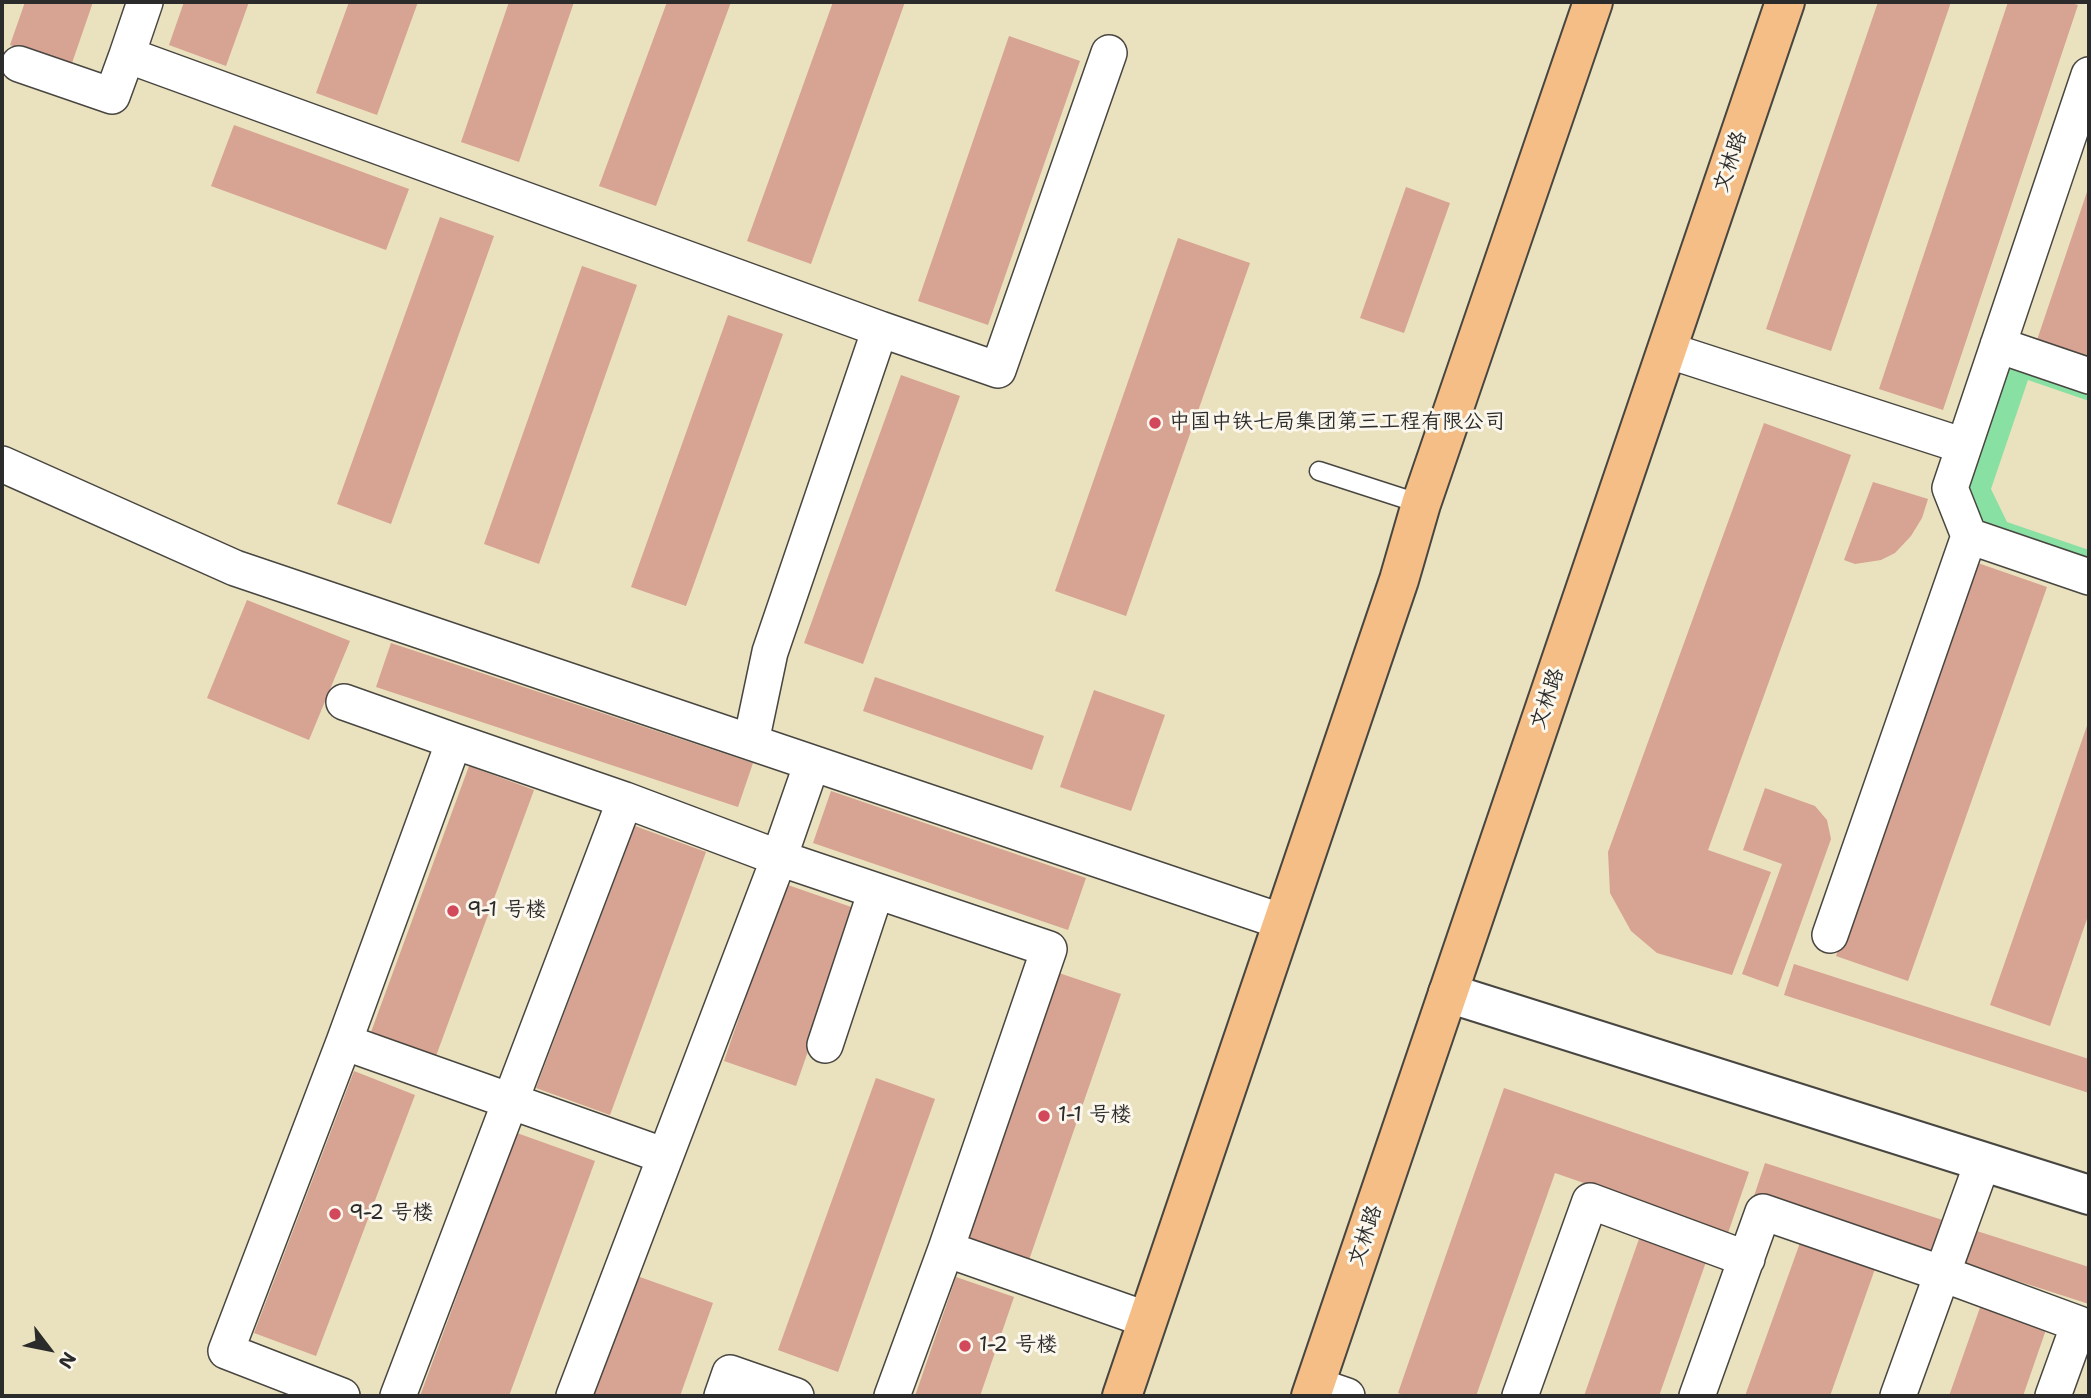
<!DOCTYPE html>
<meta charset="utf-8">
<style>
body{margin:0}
#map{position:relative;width:2091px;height:1398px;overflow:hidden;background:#eae1be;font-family:"Shantell Sans",sans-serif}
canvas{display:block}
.frame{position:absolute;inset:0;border:4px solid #2b2b2b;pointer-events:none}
.north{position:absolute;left:14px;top:1314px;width:70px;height:70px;-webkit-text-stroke:5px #fbf7ec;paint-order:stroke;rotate:122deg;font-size:19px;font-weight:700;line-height:28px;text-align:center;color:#2b2b2b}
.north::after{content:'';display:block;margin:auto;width:24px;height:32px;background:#2b2b2b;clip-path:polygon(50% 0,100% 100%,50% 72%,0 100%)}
</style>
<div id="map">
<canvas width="2091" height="1398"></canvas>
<div class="frame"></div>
<div class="north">N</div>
</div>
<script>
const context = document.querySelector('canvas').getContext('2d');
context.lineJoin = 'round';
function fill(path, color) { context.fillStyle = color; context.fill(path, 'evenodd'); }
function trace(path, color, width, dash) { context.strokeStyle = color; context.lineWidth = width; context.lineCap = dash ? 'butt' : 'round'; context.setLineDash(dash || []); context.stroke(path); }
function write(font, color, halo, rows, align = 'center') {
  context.font = font + ' "Shantell Sans","LXGW WenKai TC",sans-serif'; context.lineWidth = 6; context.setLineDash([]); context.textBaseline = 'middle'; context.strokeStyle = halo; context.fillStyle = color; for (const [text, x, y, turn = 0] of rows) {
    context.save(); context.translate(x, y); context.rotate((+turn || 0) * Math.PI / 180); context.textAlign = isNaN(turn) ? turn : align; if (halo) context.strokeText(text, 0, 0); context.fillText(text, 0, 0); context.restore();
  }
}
const green = new Path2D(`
 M2006,356L2089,384V401L2028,380L1991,489L2007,522L2089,550V568L1980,532L1961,486Z`);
const building = new Path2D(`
 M25,2H93L71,66L10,45Z
 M184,2H249L226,66L169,45Z
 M349,2H418L377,115L316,93Z
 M509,2H574L519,162L461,142Z
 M667,2H731L656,206L599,186Z
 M833,2H905L811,264L747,241Z
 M1878,2H1951L1831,351L1766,329Z
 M2008,2H2068L2078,5L1943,410L1879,389Z
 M1009,36L1080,61L988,325L918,301Z
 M234,125L409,189L386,250L211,186Z
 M2089,186V358L2037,340Z
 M1406,187L1450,203L1404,333L1360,318Z
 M440,217L494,236L391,524L337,504Z
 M1178,238L1250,263L1126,616L1055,591Z
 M582,266L637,285L539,564L484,544Z
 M728,315L783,334L686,606L631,587Z
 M901,375L960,396L863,664L804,643Z
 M1764,423L1851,455L1708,850L1771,872L1732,975L1657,953L1631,931L1610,893L1608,852Z
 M1873,482L1928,499L1922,518L1911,536L1895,553L1881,560L1855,564L1844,560Z
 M1975,562L2047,587L1908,981L1836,956Z
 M247,600L350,641L309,740L207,698Z
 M391,643L753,763L738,807L376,687Z
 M875,677L1044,736L1032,770L863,711Z
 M1094,690L1165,715L1131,811L1060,787Z
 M2089,720V913L2050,1026L1990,1005Z
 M469,766L534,790L436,1056L371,1032Z
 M1765,788L1815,806L1827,820L1831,839L1778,987L1742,974L1782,864L1743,850Z
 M831,791L1086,878L1068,930L813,843Z
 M635,826L706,852L610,1115L536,1088Z
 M785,884L857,909L796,1086L724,1061Z
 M1794,964L2089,1059V1093L1784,995Z
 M1059,973L1121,994L1029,1260L967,1239Z
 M354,1071L415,1095L316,1356L254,1333Z
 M876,1078L935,1099L838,1372L778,1350Z
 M1504,1088L1749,1172L1728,1233L1555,1173L1476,1396H1407L1398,1393Z
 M517,1133L595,1161L509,1396H420Z
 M1765,1163L2089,1267V1304L1754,1196Z
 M1640,1236L1707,1259L1659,1396H1584Z
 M1801,1240L1876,1266L1830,1396H1745Z
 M637,1276L713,1303L680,1396H594Z
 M956,1277L1014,1297L980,1396H915Z
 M1983,1299L2049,1321L2023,1396H1949Z`);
const service = new Path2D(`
 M1319,471L1421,504`);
const minor = new Path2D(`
 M145,2L127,55L880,329
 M19,64L112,96L127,55
 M1998,345L2089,376
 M1667,350L1964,446
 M2,464L235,568L1283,922
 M1969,536L2089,577
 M344,702L454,741
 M751,742L770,652L880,329L998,370L1109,53
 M812,763L779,858L1049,949L946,1249L892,1396
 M625,800L454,741L344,1042L665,1156
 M1830,935L1969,536L1950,488L2089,75
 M825,1045L876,891
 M946,1249L1148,1320
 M1315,1385L1347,1396
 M342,1396L226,1351L344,1042
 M398,1396L625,800L779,858L574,1396
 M722,1396L730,1373L796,1396
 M1520,1396L1590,1201L1747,1259
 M1697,1396L1763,1212L1943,1274L2079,1324L2053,1396
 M1898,1396L1983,1161`);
const tertiary = new Path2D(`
 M1448,993L2089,1195`);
const primary = new Path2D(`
 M1122,1396L1399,580L1421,504L1593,2
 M1311,1396L1785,2`);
const markers = [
 [1155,423,7,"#d1495b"],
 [453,911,7,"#d1495b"],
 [1044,1116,7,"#d1495b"],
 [335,1214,7,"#d1495b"],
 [965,1346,7,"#d1495b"]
];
const streetNames = [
 ["文林路",1731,162,-71],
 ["文林路",1548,699,-71],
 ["文林路",1366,1236,-71]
];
const poiNames = [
 ["中国中铁七局集团第三工程有限公司",1169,423],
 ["9-1 号楼",467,911],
 ["1-1 号楼",1058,1116],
 ["9-2 号楼",349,1214],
 ["1-2 号楼",979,1346]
];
fill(green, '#89e0a3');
fill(building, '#d7a392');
trace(service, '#484641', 21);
trace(minor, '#484641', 38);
trace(tertiary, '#484641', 42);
trace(primary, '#484641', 42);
trace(service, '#fff', 18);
trace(minor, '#fff', 35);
trace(tertiary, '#fff', 38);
trace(primary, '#f6be87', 38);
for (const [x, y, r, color] of markers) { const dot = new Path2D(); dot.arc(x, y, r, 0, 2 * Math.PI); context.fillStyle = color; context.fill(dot); trace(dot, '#fbf7ec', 2.5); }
write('21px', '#2b2b2b', '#fbf7ec', streetNames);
write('21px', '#2b2b2b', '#fbf7ec', poiNames, 'left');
</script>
